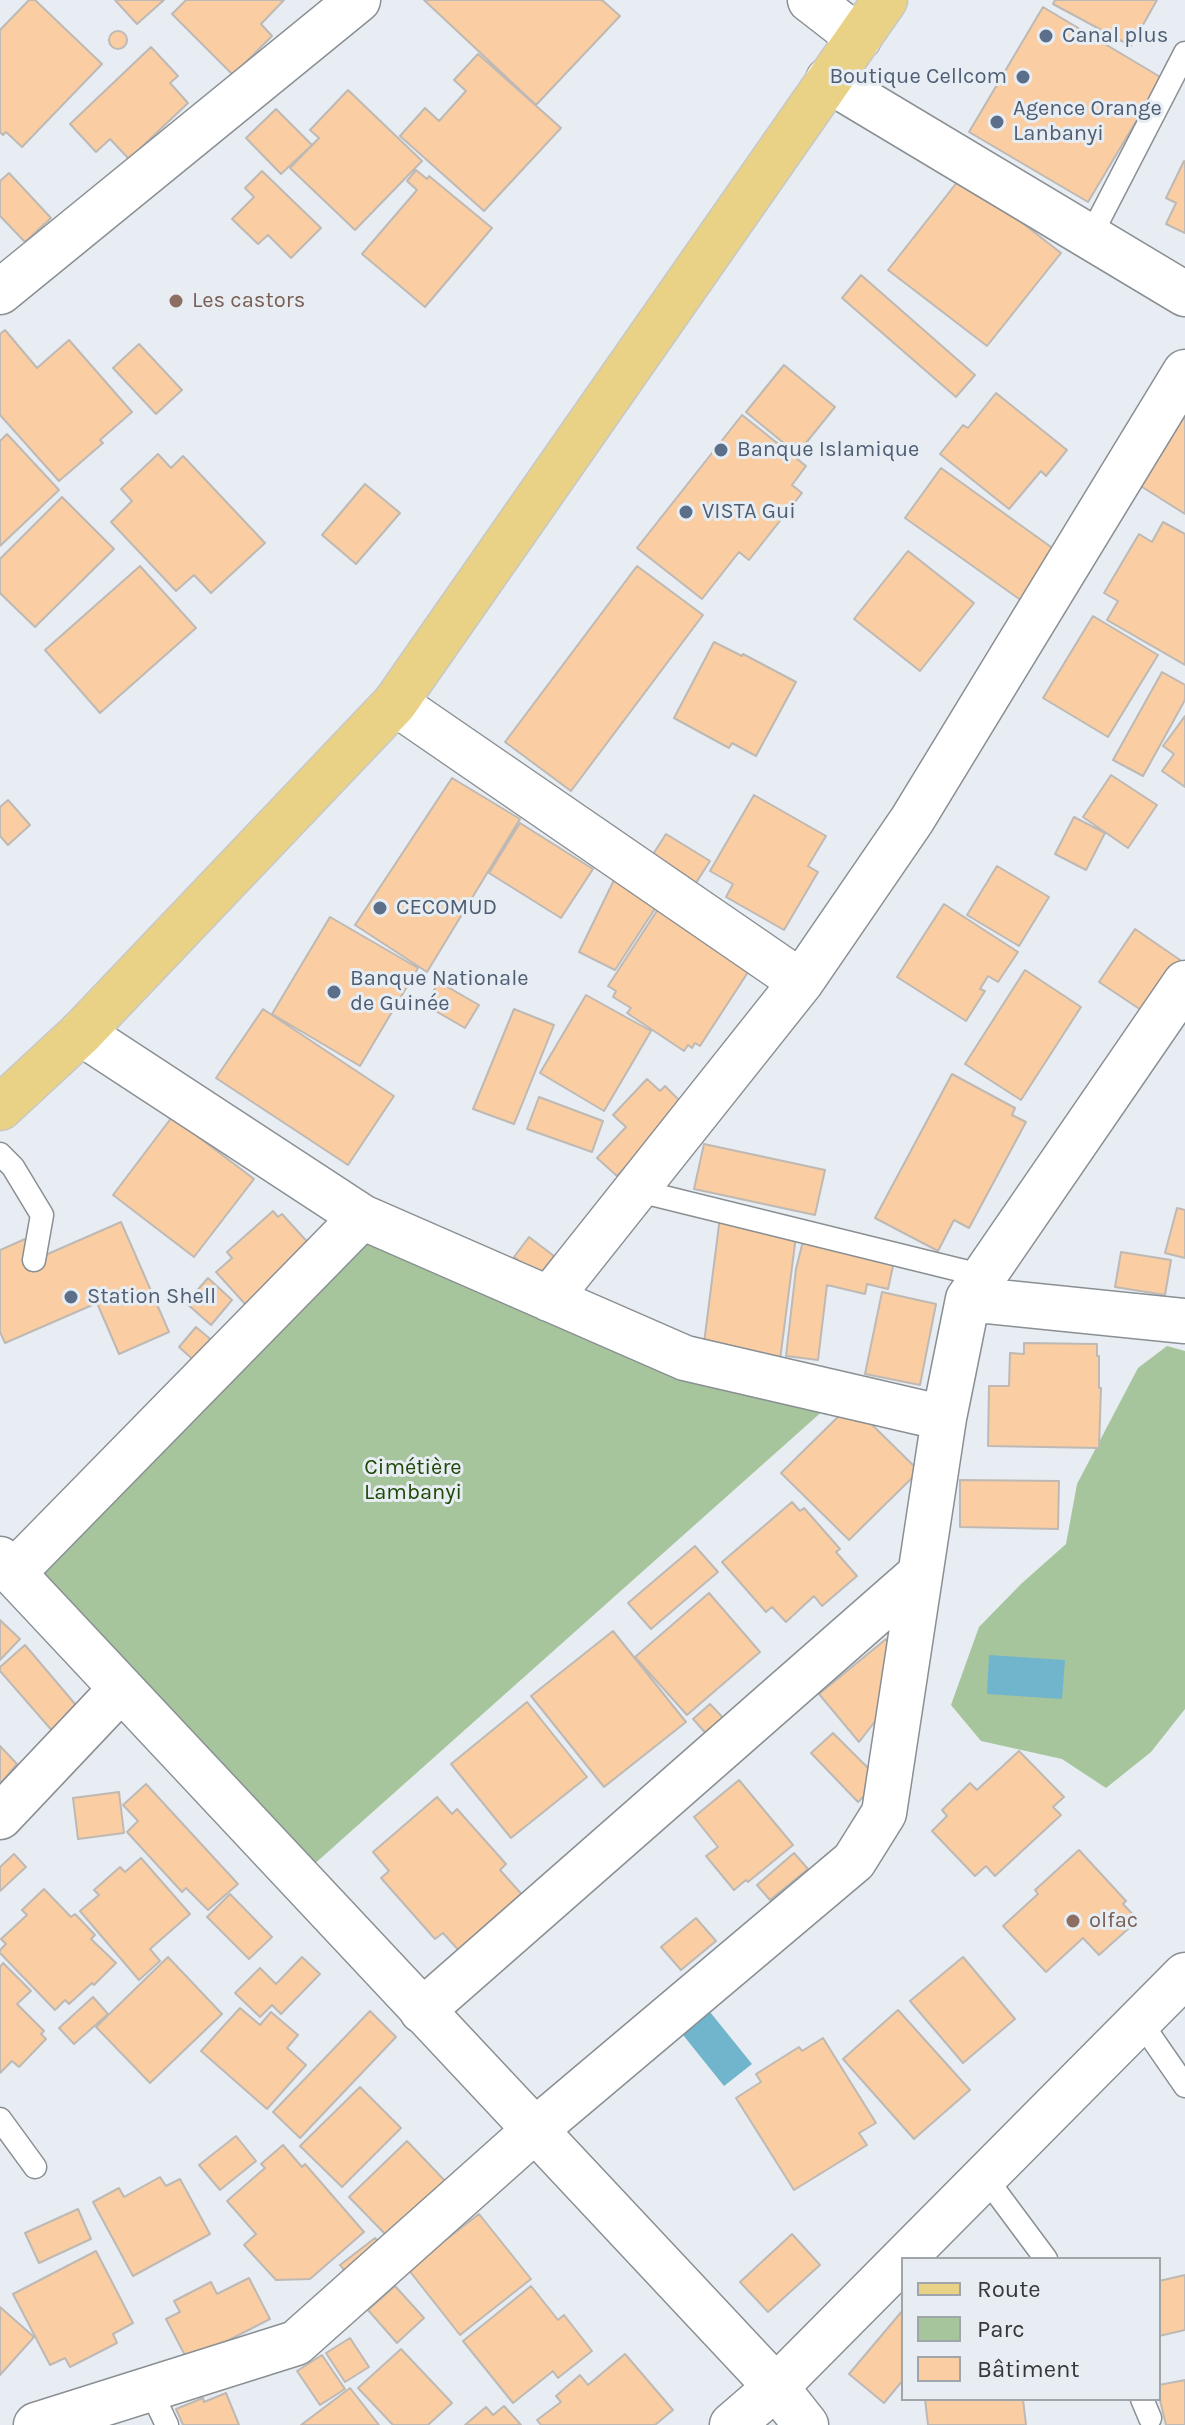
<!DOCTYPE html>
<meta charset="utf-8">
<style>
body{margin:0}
#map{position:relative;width:1185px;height:2425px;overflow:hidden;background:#e7edf2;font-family:Karla,sans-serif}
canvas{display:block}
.legend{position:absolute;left:901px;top:2257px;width:260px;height:144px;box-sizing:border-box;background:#e7edf2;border:2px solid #a0a5a9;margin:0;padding:10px 14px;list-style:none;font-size:24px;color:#36393b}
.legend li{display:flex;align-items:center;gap:16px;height:40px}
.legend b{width:40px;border:2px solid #a0a5a9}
</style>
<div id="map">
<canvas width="1185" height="2425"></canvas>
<ul class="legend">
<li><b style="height:10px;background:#e9d185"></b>Route</li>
<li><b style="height:22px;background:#a6c59c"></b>Parc</li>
<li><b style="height:22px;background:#facda2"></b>Bâtiment</li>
</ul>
</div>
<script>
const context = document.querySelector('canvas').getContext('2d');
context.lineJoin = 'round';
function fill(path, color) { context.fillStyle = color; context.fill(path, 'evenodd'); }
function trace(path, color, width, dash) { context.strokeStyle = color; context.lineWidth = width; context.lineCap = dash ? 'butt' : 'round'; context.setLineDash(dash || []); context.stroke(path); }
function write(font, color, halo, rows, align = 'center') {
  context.font = font + ' Karla,sans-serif'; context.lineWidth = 6; context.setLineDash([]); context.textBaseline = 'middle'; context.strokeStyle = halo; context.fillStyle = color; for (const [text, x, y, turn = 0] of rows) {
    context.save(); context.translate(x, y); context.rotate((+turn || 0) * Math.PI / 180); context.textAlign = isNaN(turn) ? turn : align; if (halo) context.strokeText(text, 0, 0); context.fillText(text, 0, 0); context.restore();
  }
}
const green = new Path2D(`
 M362,1217L835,1400L302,1875L14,1573Z
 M1167,1346L1185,1351V1709L1151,1752L1106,1788L1062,1759L981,1741L951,1705L979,1627L1021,1584L1066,1544L1077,1484L1138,1368Z`);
const water = new Path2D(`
 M989,1655L1065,1660L1062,1699L987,1694Z
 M710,2012L752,2064L724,2086L683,2035Z`);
const building = new Path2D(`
 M29,0H35L102,64L22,147L6,132L3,135L0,132V30Z
 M115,0H164L137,24Z
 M186,0H284L261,24L272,36L233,75L172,14Z
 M424,0H602L620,16L536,105Z
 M1055,0H1157L1131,46L1053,4Z
 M1043,7L1162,78L1088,202L969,132Z
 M109 40a9 9 0 1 1 18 0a9 9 0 1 1-18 0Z
 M151,47L178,76L170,83L188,103L129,159L110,139L96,152L70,124Z
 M478,54L561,128L484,211L400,136L425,108L439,121L466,91L454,80Z
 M348,90L422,161L355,230L290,168L319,138L310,130Z
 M276,109L312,145L281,174L246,138Z
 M1184,161L1185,162V233L1166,224L1176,203L1166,198Z
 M416,170L427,179L429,176L492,228L425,307L362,254L417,190L407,181Z
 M262,171L321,228L291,258L268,235L258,244L232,219L254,197L245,188Z
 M9,173L51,218L25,242L0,216V181Z
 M962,176L1061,253L987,346L888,270Z
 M861,275L975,375L956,397L842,298Z
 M5,330L37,368L69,340L132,412L100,440L103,443L59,481L0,415V334Z
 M139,344L182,390L156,414L113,368Z
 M784,365L835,407L797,454L746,412Z
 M996,393L1067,450L1046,476L1041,471L1009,509L940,454L963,425L968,428Z
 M1185,410V514L1139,485Z
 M742,415L806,466L792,485L802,493L749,560L739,552L702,599L637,548Z
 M7,434L59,490L0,546V441Z
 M158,454L171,468L183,456L265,543L211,593L194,575L176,591L111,522L132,501L121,489Z
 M941,468L1058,552L1022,601L905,518Z
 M365,484L400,513L356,564L322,535Z
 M62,497L114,549L35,627L0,593V559Z
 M1163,522L1185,534V665L1107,620L1118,601L1104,593L1139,534L1152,542Z
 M908,551L974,603L920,671L854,619Z
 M140,566L196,628L100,713L45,650Z
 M637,566L703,615L571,791L505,742Z
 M1093,616L1158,655L1108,737L1043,698Z
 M714,642L742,656L743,654L796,682L756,756L732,743L729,748L674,718Z
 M1162,672L1185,685V700L1143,776L1113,760Z
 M1185,716V787L1162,771L1174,754L1163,746Z
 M1111,775L1157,805L1128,848L1083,817Z
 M452,778L520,819L427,972L355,925Z
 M754,795L826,836L808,866L818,872L784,930L726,897L733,884L710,871Z
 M8,800L30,825L8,845L0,836V807Z
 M1074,817L1105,833L1086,870L1055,854Z
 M520,823L593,869L561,918L489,873Z
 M666,834L710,861L694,886L650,859Z
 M997,866L1049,897L1019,946L967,915Z
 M615,878L658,904L615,970L579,952Z
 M662,903L754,963L700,1046L695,1043L692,1048L688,1045L684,1051L627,1013L631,1008L613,997L616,991L608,986Z
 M944,904L1018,952L998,982L988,976L980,989L985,991L966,1021L897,977Z
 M330,917L418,968L360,1066L272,1014Z
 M1135,929L1183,962L1147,1014L1099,982Z
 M1025,970L1081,1007L1021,1100L965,1064Z
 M439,982L479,1005L465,1028L425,1005Z
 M586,995L651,1031L604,1111L540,1073Z
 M263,1009L394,1096L348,1165L216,1078Z
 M514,1009L554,1025L514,1124L473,1109Z
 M952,1074L1015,1108L1012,1115L1026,1122L969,1228L954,1220L938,1251L875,1218Z
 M647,1079L660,1091L665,1086L684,1105L617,1176L597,1158L626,1127L613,1115Z
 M539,1097L603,1121L592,1152L527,1129Z
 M172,1117L254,1179L194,1257L113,1195Z
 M704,1144L825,1170L815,1215L694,1189Z
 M1177,1208L1185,1210V1258L1165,1253Z
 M273,1211L278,1217L282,1214L312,1247L246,1305L216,1272L232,1258L227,1252Z
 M720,1217L796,1236L780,1360L704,1343Z
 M121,1222L169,1332L119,1354L97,1303L5,1343L0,1332V1250L25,1239L34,1260Z
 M529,1237L554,1256L539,1276L514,1257Z
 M804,1237L895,1257L888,1289L867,1284L865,1294L827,1285L818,1360L786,1356L796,1269Z
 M1121,1252L1171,1260L1165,1295L1115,1287Z
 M208,1278L232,1300L211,1325L186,1303Z
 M882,1292L936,1304L920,1385L865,1374Z
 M196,1327L215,1343L198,1364L179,1347Z
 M1024,1343L1097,1344V1356H1099V1388H1101L1099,1448L988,1446L989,1386H1009L1010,1353L1024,1354Z
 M851,1404L919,1471L849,1540L781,1473Z
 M960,1480L1059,1481L1058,1529L960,1527Z
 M792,1502L800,1511L804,1508L840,1549L836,1552L857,1576L822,1606L814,1596L786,1622L772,1607L766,1612L722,1562Z
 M695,1546L718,1572L651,1629L628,1603Z
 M709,1593L760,1652L687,1715L635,1657Z
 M0,1620L20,1639L0,1660Z
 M613,1631L686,1722L604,1787L531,1696Z
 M886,1639L894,1645L898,1692L859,1742L819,1694Z
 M25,1645L81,1711L55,1734L0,1671V1667Z
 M527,1702L587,1777L511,1838L451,1764Z
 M710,1704L727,1722L710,1738L693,1719Z
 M833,1733L880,1780L858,1802L811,1753Z
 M0,1746L17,1764L0,1784Z
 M1019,1751L1064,1797L1053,1807L1061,1815L995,1876L986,1866L975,1876L932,1831L947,1816L942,1810L970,1783L977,1790Z
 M739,1780L793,1845L748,1882L746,1880L734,1890L706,1856L718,1847L694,1817Z
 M146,1784L238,1884L208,1910L186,1888L182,1892L127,1832L138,1821L123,1805Z
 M119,1792L124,1833L78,1839L73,1798Z
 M437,1797L452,1814L457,1809L506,1864L500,1870L525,1898L461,1953L443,1933L435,1939L381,1878L389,1871L373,1852Z
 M1079,1850L1126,1901L1123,1904L1138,1920L1099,1955L1083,1938L1046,1972L1003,1926L1038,1894L1035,1890Z
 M794,1853L808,1869L770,1900L757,1885Z
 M14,1854L26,1867L0,1891V1867Z
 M141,1858L190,1914L150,1949L160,1961L139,1980L80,1911L99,1895L94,1890L120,1867L125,1872Z
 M44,1889L71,1917L75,1914L95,1935L91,1939L116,1963L94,1985L92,1983L69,2004L65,2000L55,2010L0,1953V1950L6,1944L1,1939L27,1915L22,1910Z
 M230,1894L272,1937L249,1959L207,1917Z
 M696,1918L716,1941L681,1970L661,1947Z
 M168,1957L222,2014L150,2083L96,2027Z
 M302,1957L320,1974L281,2014L272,2005L260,2017L235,1993L260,1968L276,1984Z
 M963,1957L1015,2019L963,2063L910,2001Z
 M3,1963L31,1991L17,2004L44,2031L41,2034L46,2039L19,2067L12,2061L0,2073V1967Z
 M93,1997L108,2014L74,2044L59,2028Z
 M240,2008L260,2025L271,2012L298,2035L287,2048L306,2065L267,2109L201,2051Z
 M898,2010L970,2090L914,2139L843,2059Z
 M370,2011L396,2037L300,2138L273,2112Z
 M823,2038L876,2123L859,2133L867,2145L794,2190L736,2098L761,2082L756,2074L799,2047L802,2051Z
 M360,2087L401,2128L342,2187L300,2146Z
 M236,2136L256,2161L220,2190L199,2165Z
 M407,2141L447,2183L390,2239L349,2197Z
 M283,2145L302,2167L305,2164L364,2232L310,2279L276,2280L244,2245L256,2234L227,2201L265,2168L261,2164Z
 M160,2177L166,2186L180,2179L210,2234L133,2276L93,2202L119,2188L124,2197Z
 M78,2209L91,2239L39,2263L25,2233Z
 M479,2214L531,2279L460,2335L408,2269Z
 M792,2234L820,2265L768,2312L740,2282Z
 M375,2238L386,2251L352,2280L340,2265Z
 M96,2251L133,2323L113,2334L117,2343L70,2367L65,2358L50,2365L13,2294Z
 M1185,2275V2330L1159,2336V2281Z
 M249,2278L270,2319L188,2361L166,2319L180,2312L174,2301L211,2282L217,2294Z
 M395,2286L424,2318L397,2343L368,2310Z
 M531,2286L558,2320L564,2315L592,2351L558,2378L553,2371L513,2403L463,2341Z
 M0,2307L34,2337L0,2375Z
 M903,2310V2380L884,2403L849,2374Z
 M350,2338L369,2367L345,2382L326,2353Z
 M401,2349L452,2403L428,2425H393L358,2388Z
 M625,2354L673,2410L655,2425H541L537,2420L561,2402L556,2396L580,2375L588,2385Z
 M322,2355L345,2389L320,2405L297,2371Z
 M1185,2380V2425H1166L1159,2396V2385Z
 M350,2388L379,2425H301Z
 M226,2393L239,2425H183L176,2409L203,2398L204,2402Z
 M925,2399H1023L1026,2425H928Z
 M504,2406L521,2425H465L486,2407L493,2415Z`);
const lane = new Path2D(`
 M1090,237L1185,53
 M0,1154L13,1167L42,1215L34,1260
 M635,1190L984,1276
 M1140,2021L1185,2086
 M0,2119L35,2167
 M985,2177L1046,2259
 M150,2389L167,2425
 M1142,2399L1150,2418`);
const street = new Path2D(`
 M810,0L859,38
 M828,80L1185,294
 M0,292L358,0
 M395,703L801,982
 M81,1033L362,1217L685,1358L944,1418
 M549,1299L801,982L912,820L1185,372
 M968,1299L1185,1321
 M13,1573L362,1217
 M0,1817L121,1689
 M422,2011L920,1574
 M36,2425L296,2343L535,2130L854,1861L884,1813L944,1418L968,1299L1185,983
 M732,2425L776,2387L1185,1975`);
const secondary = new Path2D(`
 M0,1559L776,2387L806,2425`);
const primary = new Path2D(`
 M0,1108L81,1033L395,703L885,0`);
const markers = [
 [1046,36,8,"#5c6f8a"],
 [1023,77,8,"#5c6f8a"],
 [997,122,8,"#5c6f8a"],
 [176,301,8,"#8d6e63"],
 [721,450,8,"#5c6f8a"],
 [686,512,8,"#5c6f8a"],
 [380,908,8,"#5c6f8a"],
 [334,992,8,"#5c6f8a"],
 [71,1297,8,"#5c6f8a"],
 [1073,1921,8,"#8d6e63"]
];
const serviceNames = [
 ["Canal plus",1062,36],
 ["Boutique Cellcom",1007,77,"right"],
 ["Agence Orange",1013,109],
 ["Lanbanyi",1013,134],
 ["Banque Islamique",737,450],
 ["VISTA Gui",702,512],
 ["CECOMUD",396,908],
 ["Banque Nationale",350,979],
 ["de Guinée",350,1004],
 ["Station Shell",87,1297]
];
const educationNames = [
 ["Les castors",192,301],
 ["olfac",1089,1921]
];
const parkNames = [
 ["Cimétière",413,1468],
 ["Lambanyi",413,1493]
];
fill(green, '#a6c59c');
fill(water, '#70b5cc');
fill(building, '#facda2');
trace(building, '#beb9b4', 2);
trace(lane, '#898f93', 25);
trace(street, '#898f93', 47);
trace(secondary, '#898f93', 47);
trace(primary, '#c7c8c8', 47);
trace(lane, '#fff', 22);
trace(street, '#fff', 44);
trace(secondary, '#fff', 44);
trace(primary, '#e9d185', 44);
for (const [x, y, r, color] of markers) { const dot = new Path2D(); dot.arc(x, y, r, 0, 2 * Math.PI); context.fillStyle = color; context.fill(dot); trace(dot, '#e7edf2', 3); }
write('22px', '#4e5e75', '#e7edf2', serviceNames, 'left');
write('22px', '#785e54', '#e7edf2', educationNames, 'left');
write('22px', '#1d4904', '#e7edf2', parkNames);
</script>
